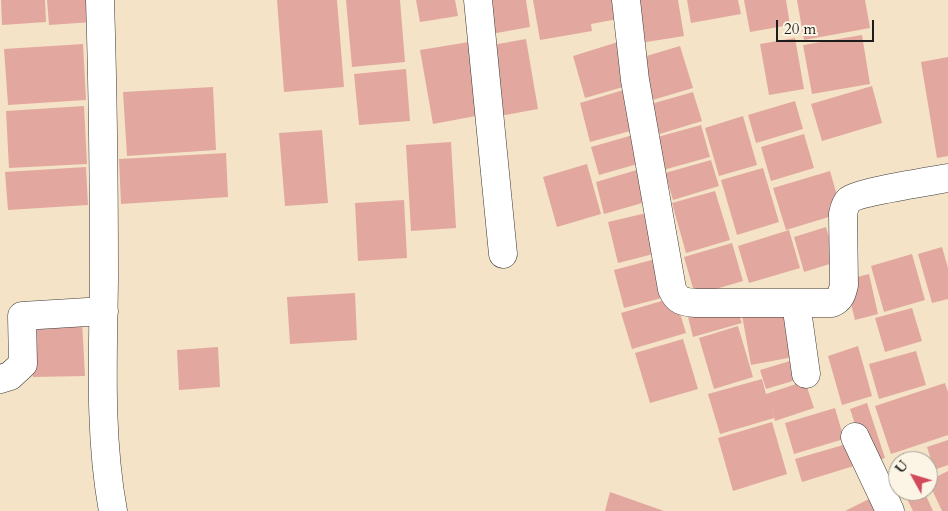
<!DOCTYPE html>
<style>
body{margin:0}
#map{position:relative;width:948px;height:511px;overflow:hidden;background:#f4e3c6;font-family:Cardo,serif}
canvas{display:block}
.north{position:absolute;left:888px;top:451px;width:50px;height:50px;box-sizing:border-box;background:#fcf5e5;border:1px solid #a29e95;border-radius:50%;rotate:309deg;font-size:14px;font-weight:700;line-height:20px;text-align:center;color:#1c1c1c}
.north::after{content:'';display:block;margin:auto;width:18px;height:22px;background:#d1495b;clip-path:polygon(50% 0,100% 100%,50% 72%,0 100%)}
.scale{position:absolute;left:776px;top:20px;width:98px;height:22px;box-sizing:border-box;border:2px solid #1c1c1c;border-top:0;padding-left:6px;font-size:15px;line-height:18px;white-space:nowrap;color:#1c1c1c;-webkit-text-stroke:4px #fcf5e5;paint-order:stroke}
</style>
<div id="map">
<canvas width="948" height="511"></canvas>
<div class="north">U</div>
<div class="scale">20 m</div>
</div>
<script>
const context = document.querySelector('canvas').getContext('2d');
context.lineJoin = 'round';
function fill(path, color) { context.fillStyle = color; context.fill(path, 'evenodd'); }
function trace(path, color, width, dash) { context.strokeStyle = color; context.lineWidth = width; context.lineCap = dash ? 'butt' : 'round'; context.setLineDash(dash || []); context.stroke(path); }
const building = new Path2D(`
 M1,0H45L46,22L2,25Z
 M47,0H92L93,22L49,25Z
 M277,0H337L344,87L284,92Z
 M346,0H400L405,62L352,67Z
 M416,0H455L458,16L420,22Z
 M485,0H526L530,27L491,34Z
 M533,0H620L623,18L591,24L592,31L540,40Z
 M633,0H678L684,36L640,43Z
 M687,0H738L741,14L691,23Z
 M744,0H786L790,25L750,32Z
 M797,0H865L870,28L804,40Z
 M862,35L870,84L812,94L803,45Z
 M795,38L804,89L769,95L760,44Z
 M526,39L538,109L500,116L487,46Z
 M469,42L481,115L433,124L420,50Z
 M618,42L630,85L585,98L573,56Z
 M83,44L86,100L8,105L4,49Z
 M680,46L693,88L646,102L633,60Z
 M948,57V156L937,158L921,62Z
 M406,69L410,121L359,125L354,74Z
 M872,86L882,123L822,141L811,104Z
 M213,87L216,150L127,156L123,92Z
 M630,88L641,128L590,142L580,103Z
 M693,92L702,121L653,136L644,106Z
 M795,101L803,129L756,143L748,115Z
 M84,106L87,164L9,168L6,111Z
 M743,116L757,165L719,176L705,128Z
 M701,125L710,157L663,170L654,138Z
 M322,130L328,203L285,206L279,133Z
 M640,133L648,161L599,175L591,147Z
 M804,134L814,168L771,181L761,147Z
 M451,142L456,228L411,231L406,145Z
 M226,153L228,197L121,204L119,159Z
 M711,160L719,186L673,200L665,173Z
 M587,164L601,214L557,227L543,177Z
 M86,167L88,205L8,210L5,172Z
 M647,167L656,199L604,214L596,182Z
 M763,168L779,222L737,235L721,180Z
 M830,171L842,213L786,230L773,188Z
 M715,191L730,240L686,253L672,203Z
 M404,200L407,258L358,261L355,203Z
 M655,211L665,251L618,263L608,222Z
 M826,227L836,262L804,272L794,237Z
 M789,230L800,268L749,283L738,246Z
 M732,243L743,281L695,295L684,257Z
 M942,247L948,268V299L932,303L918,254Z
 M912,254L925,300L884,312L871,266Z
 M663,257L673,295L624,308L614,270Z
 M869,274L878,314L855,320L845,280Z
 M355,293L357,340L290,344L287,297Z
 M675,297L686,333L632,349L621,313Z
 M735,305L742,323L693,337L688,317Z
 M794,305L804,355L751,365L742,315Z
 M912,308L922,341L885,352L875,318Z
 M82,321L85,376L33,377L30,322Z
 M738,326L753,377L714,389L699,338Z
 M683,339L698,389L650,403L635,353Z
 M858,346L872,396L842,405L828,356Z
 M218,347L220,387L179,390L177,350Z
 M916,351L926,385L879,399L869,364Z
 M800,358L806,377L766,389L760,370Z
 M762,379L766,394L805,381L814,408L775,421L772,409L774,418L720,434L708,394Z
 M945,383L948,392V435L891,454L875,406Z
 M867,403L885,458L868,464L850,409Z
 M835,408L844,439L794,454L785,423Z
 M772,422L787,474L733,491L718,438Z
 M948,440V465L934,470L927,447Z
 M850,443L857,465L802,482L795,459Z
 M948,471V511H942L928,481Z
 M903,491H924L933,511H913Z
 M610,492L664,511H605Z
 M871,498L878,511H845Z`);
const street = new Path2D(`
 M100,0C103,94 104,187 104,280C103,357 99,435 113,511
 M478,0L503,254
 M626,0L635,80L672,289C677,301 683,302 696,303H832C840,300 842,294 844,285L843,214C844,209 845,204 849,200C858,192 932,181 948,178
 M796,303L806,374
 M0,379L10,376L23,364L22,316L104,311
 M855,437L890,511`);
fill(building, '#e2a8a0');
trace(street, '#3c3a36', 29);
trace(street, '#fff', 28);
</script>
